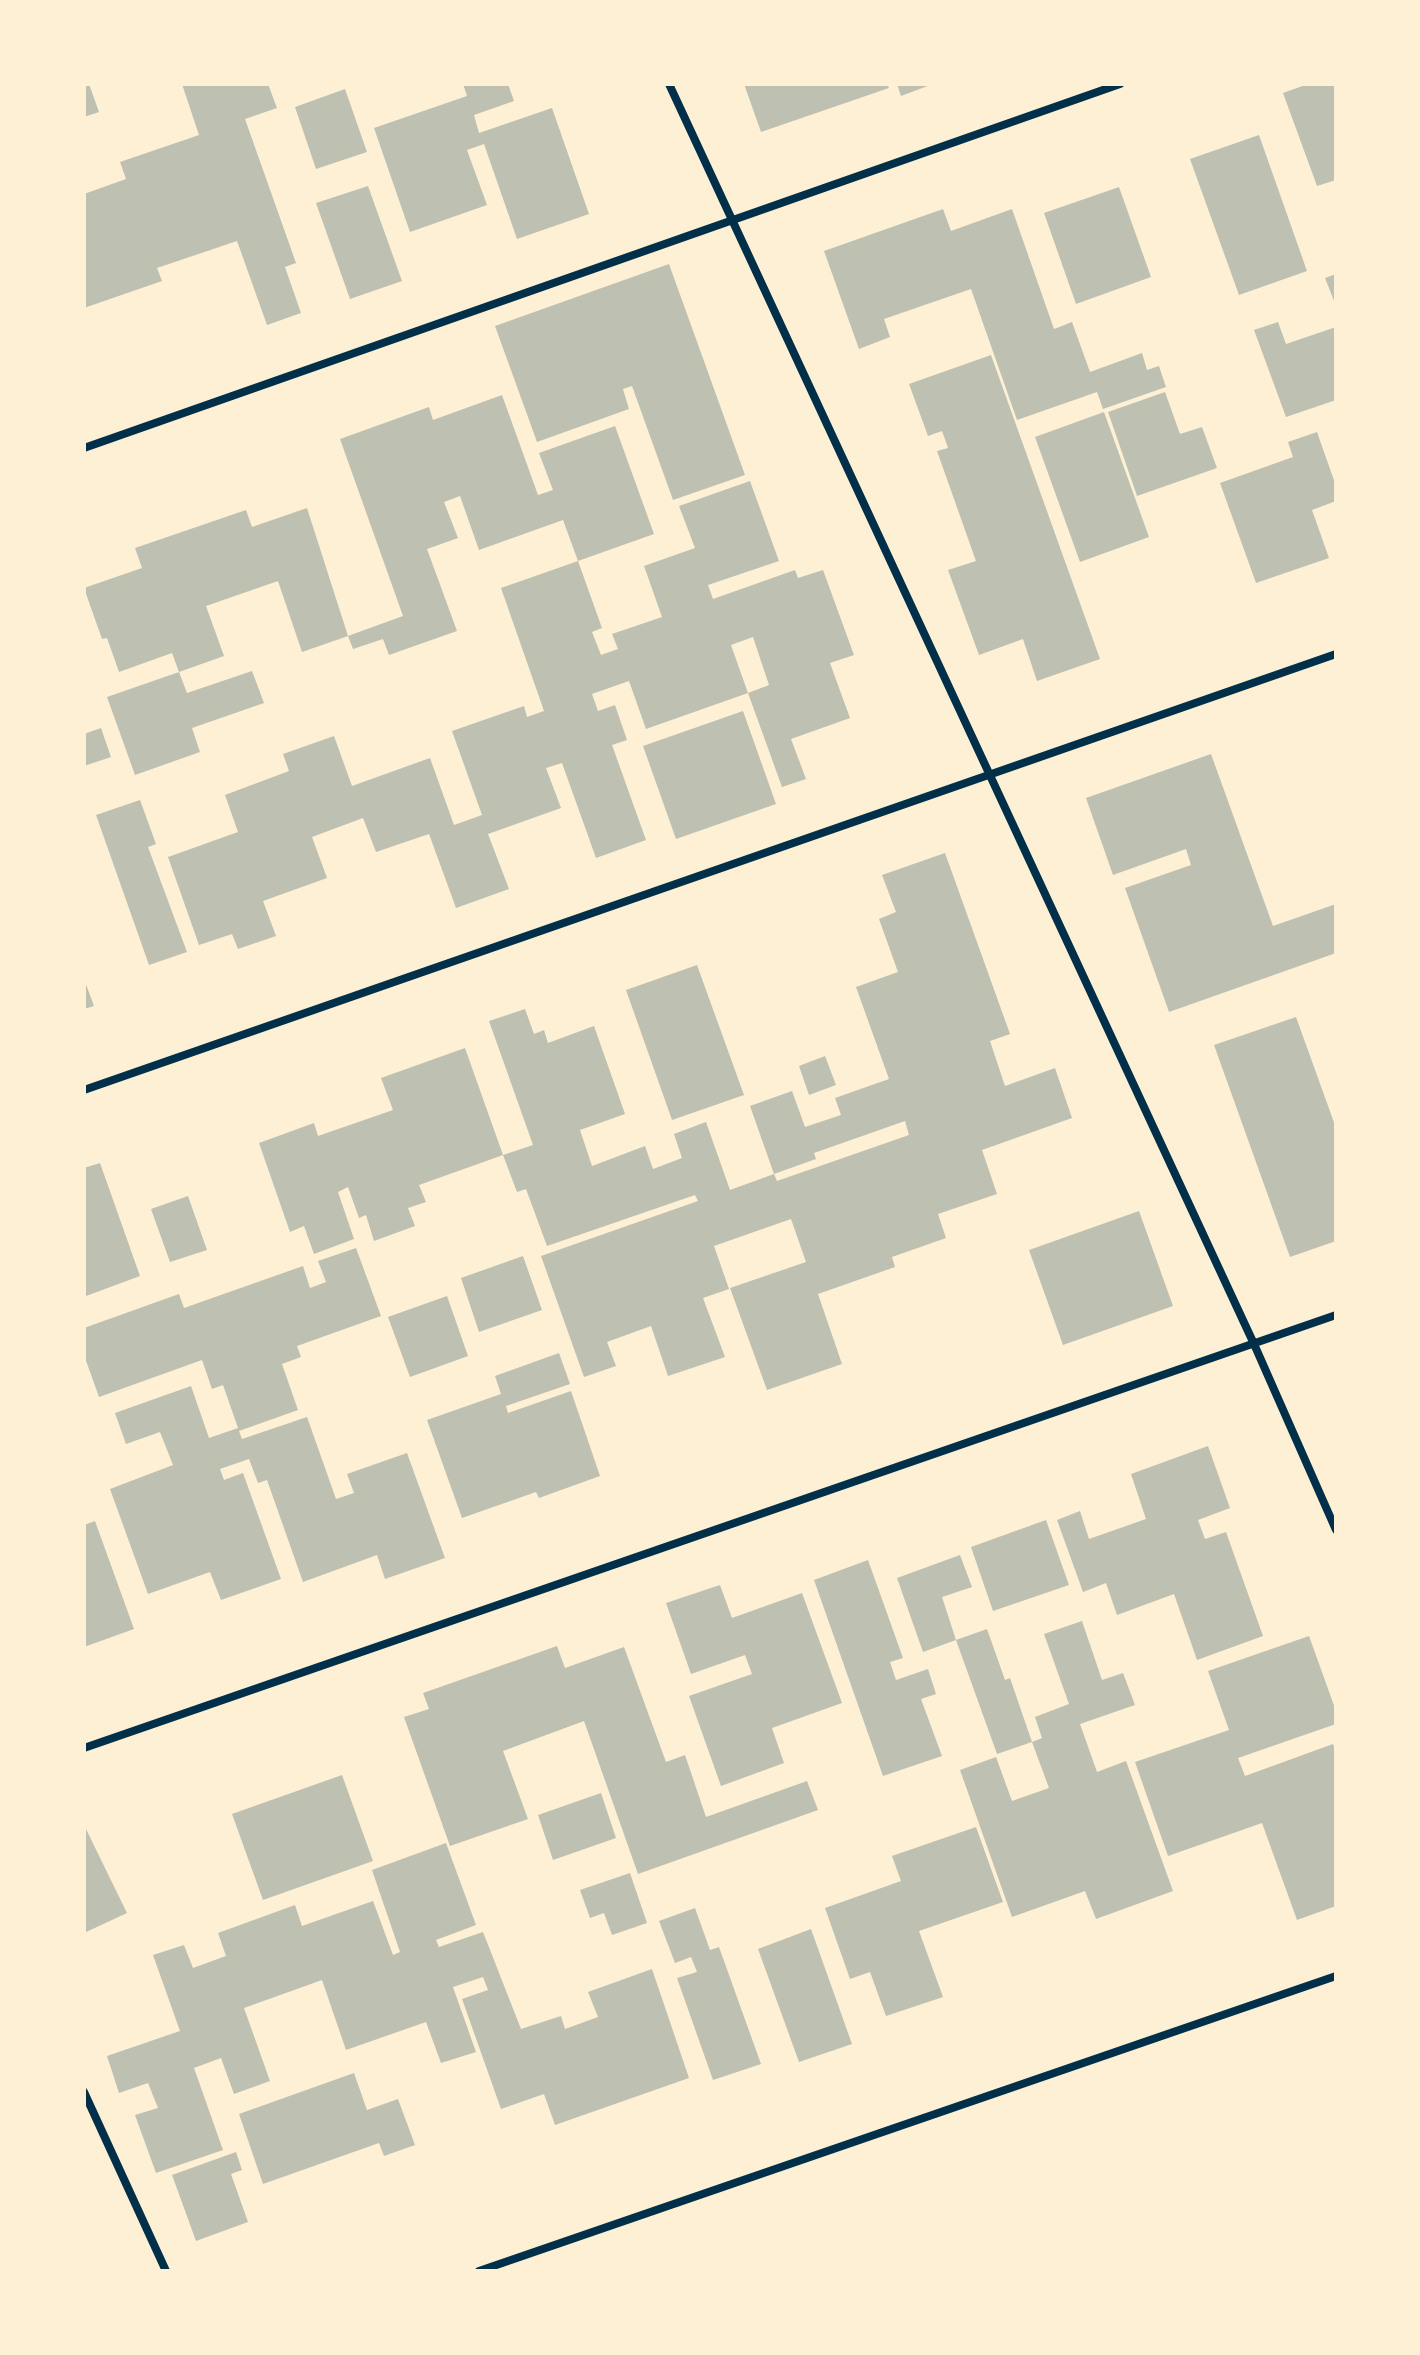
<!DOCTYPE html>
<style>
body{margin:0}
#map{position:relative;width:1420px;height:2355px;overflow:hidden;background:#fdf0d5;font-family:Arial,sans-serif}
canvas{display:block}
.frame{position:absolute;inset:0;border:86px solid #fdf0d5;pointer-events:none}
</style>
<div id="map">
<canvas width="1420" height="2355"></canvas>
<div class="frame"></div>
</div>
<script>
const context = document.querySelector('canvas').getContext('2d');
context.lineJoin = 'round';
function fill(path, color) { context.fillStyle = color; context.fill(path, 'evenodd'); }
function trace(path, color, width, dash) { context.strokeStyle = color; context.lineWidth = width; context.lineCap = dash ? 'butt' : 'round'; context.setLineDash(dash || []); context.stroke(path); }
const building = new Path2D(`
 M84,84H89L99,112L84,117Z
 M182,84H268L277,108L245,119L296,263L285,267L301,313L267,325L237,241L157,268L162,281L84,308V194L126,179L120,162L199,135Z
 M463,84H508L514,101L474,115L479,133L552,108L589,214L517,239L484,144L467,150L487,205L410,232L374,128L467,96Z
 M744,84H887L889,88L761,132Z
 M897,84H933L901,96Z
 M1308,84H1336V180L1317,186L1283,93Z
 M345,89L367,152L316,169L295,107Z
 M1259,135L1307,271L1239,295L1190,159Z
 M368,186L402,281L350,299L316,203Z
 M1119,187L1151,277L1076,304L1044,213Z
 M943,209L951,231L1012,209L1054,329L1072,322L1090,372L1142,353L1147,370L1159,366L1166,387L1103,409L1097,392L1017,420L971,289L884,319L890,337L859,349L824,251Z
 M669,264L745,475L673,500L632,386L623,389L629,409L537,442L495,326Z
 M1336,274V306L1325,278Z
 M1278,322L1286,344L1336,327V400L1286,417L1254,330Z
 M991,355L1100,659L1037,681L1023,639L979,655L948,570L976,561L937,451L948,448L942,431L928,436L909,384Z
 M1165,392L1180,434L1202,427L1217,468L1137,496L1108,412Z
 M502,395L538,495L553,490L539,453L615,426L654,534L578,561L563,520L479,550L460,496L444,502L458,538L427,549L457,631L389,655L383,639L353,649L348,636L302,652L278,581L206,606L224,656L179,672L187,693L252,671L264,703L192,728L200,752L135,775L107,697L179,672L172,653L119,672L107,638L102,639L84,588L142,568L135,548L246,510L252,527L307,508L348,636L403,616L340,439L429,407L433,420Z
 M1104,412L1149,537L1080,562L1035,437Z
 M1317,432L1336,486V501L1312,510L1329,558L1256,583L1220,483L1293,457L1288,442Z
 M750,481L779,561L708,585L713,599L795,570L798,578L823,570L854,655L830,663L850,718L791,739L806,779L782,787L748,693L769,685L753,637L731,645L748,693L646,729L629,681L592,694L598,711L615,705L627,740L612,745L646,840L596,858L562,763L546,768L561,808L488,834L509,889L456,908L429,834L376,852L363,818L312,837L327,878L263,901L276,936L238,949L232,934L199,945L168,857L238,832L225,795L289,771L283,754L334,736L352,786L430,758L454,825L482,815L452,731L524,706L527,717L544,711L501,588L578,561L602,628L592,632L601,655L618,649L612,634L662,617L644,566L695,548L679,506Z
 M743,711L776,804L676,839L643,746Z
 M101,728L111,757L84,766V734Z
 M1211,754L1273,926L1336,904V953L1169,1012L1125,888L1191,865L1186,849L1113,875L1086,798Z
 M140,800L156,844L148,847L187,952L149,965L96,815Z
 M945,853L1010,1034L990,1041L1005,1086L1055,1068L1072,1118L982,1150L997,1194L938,1214L946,1238L892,1257L895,1267L818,1294L842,1364L767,1390L730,1288L806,1262L791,1219L714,1246L729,1289L703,1298L725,1357L668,1376L651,1326L607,1342L616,1366L584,1377L541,1256L698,1201L695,1195L547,1246L526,1189L517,1192L503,1155L533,1145L489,1021L525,1009L534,1034L544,1030L548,1043L594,1026L625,1114L580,1130L592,1166L645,1146L653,1169L682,1158L674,1134L706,1122L730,1190L774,1174L777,1181L909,1135L905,1121L814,1153L816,1159L774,1174L750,1106L792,1091L805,1127L841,1115L835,1098L889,1079L856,987L898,972L879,919L896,912L882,875Z
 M697,965L744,1095L672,1120L626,990Z
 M84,979L94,1006L84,1009Z
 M1296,1017L1336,1128V1241L1290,1257L1214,1045Z
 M465,1048L503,1155L419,1185L426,1202L408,1208L415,1226L374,1241L366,1215L359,1218L348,1187L338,1192L354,1239L314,1254L304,1226L290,1232L259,1143L314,1123L318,1136L393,1110L381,1078Z
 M825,1056L836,1085L809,1095L799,1066Z
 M100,1163L140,1276L86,1296L84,1168Z
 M188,1196L207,1250L170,1262L151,1209Z
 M1139,1211L1173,1306L1063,1345L1029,1250Z
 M356,1248L381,1316L297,1346L301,1357L282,1364L298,1410L239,1431L242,1439L307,1417L336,1499L354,1493L347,1474L407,1453L445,1558L385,1579L377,1555L303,1582L267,1480L258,1483L249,1459L220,1469L224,1480L243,1473L281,1579L221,1600L210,1572L148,1594L110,1489L173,1465L160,1432L126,1444L115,1413L191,1386L209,1438L238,1428L223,1385L212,1389L202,1360L99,1397L84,1355V1328L179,1294L184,1308L303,1266L310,1288L326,1282L318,1261Z
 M523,1256L542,1310L479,1332L461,1278Z
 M447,1296L468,1356L410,1377L388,1317Z
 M559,1353L570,1384L506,1406L508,1413L571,1391L600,1476L539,1498L536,1492L462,1518L427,1420L501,1394L495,1376Z
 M1208,1446L1230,1508L1198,1520L1205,1539L1226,1532L1263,1636L1197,1660L1174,1594L1117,1615L1106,1583L1083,1592L1057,1520L1080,1511L1089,1539L1146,1519L1131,1474Z
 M1046,1520L1069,1585L993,1611L971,1547Z
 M95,1521L134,1629L84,1647V1525Z
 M960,1555L972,1587L942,1597L956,1640L923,1652L897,1578Z
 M868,1560L903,1658L890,1662L896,1680L928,1669L936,1694L921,1699L942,1756L883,1776L814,1580Z
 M720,1585L732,1618L802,1593L842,1703L772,1728L784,1763L721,1786L689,1696L752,1674L745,1655L691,1674L666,1603Z
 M1082,1621L1102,1680L1123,1673L1135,1705L1080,1724L1097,1772L1126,1761L1173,1891L1096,1919L1085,1891L1012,1917L960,1770L996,1757L1012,1801L1049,1788L1032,1742L1042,1738L1035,1717L1069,1704L1044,1634Z
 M987,1629L1005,1680L1010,1678L1032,1742L997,1754L956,1640Z
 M1309,1636L1336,1711V1724L1238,1758L1245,1776L1333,1744L1336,1753V1906L1297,1920L1262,1823L1168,1856L1135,1762L1229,1730L1208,1671Z
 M557,1646L565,1668L624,1647L666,1762L685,1755L706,1817L807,1781L818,1810L638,1874L584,1721L503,1751L528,1819L450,1846L404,1717L429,1709L423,1693Z
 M342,1775L373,1861L263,1900L232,1814Z
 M601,1793L616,1838L553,1860L538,1815Z
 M84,1825L127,1913L84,1933Z
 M976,1827L1003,1902L919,1931L943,1997L886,2016L870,1972L850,1979L825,1908L901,1881L892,1856Z
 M446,1843L476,1925L436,1940L439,1947L483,1932L521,2029L561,2016L565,2029L598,2017L588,1992L652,1969L689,2078L555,2125L544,2094L501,2109L462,1999L488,1990L483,1977L453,1987L476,2052L441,2063L426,2022L346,2050L322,1980L244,2008L270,2081L234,2094L221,2058L194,2068L223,2150L156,2173L135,2115L158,2108L148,2083L119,2093L107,2056L180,2031L153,1955L184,1945L193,1968L226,1956L218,1933L295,1905L302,1926L373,1901L393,1955L400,1952L372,1870Z
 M630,1873L647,1923L612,1935L604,1913L590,1918L580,1890Z
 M695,1908L710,1950L719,1947L761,2064L713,2080L677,1978L697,1972L691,1957L675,1963L659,1921Z
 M811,1929L852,2044L799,2062L758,1949Z
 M354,2073L367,2110L398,2099L415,2145L384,2156L379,2143L263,2184L239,2114Z
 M236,2152L242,2170L231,2174L248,2222L196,2241L172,2175Z`);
const minor = new Path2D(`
 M669,84L1254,1344L1336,1530
 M84,448L1120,84
 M84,1090L1336,654
 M84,1748L1336,1315
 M84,2092L166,2271
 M479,2271L1336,1976`);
fill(building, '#bec0b2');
trace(minor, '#003049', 8);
</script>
